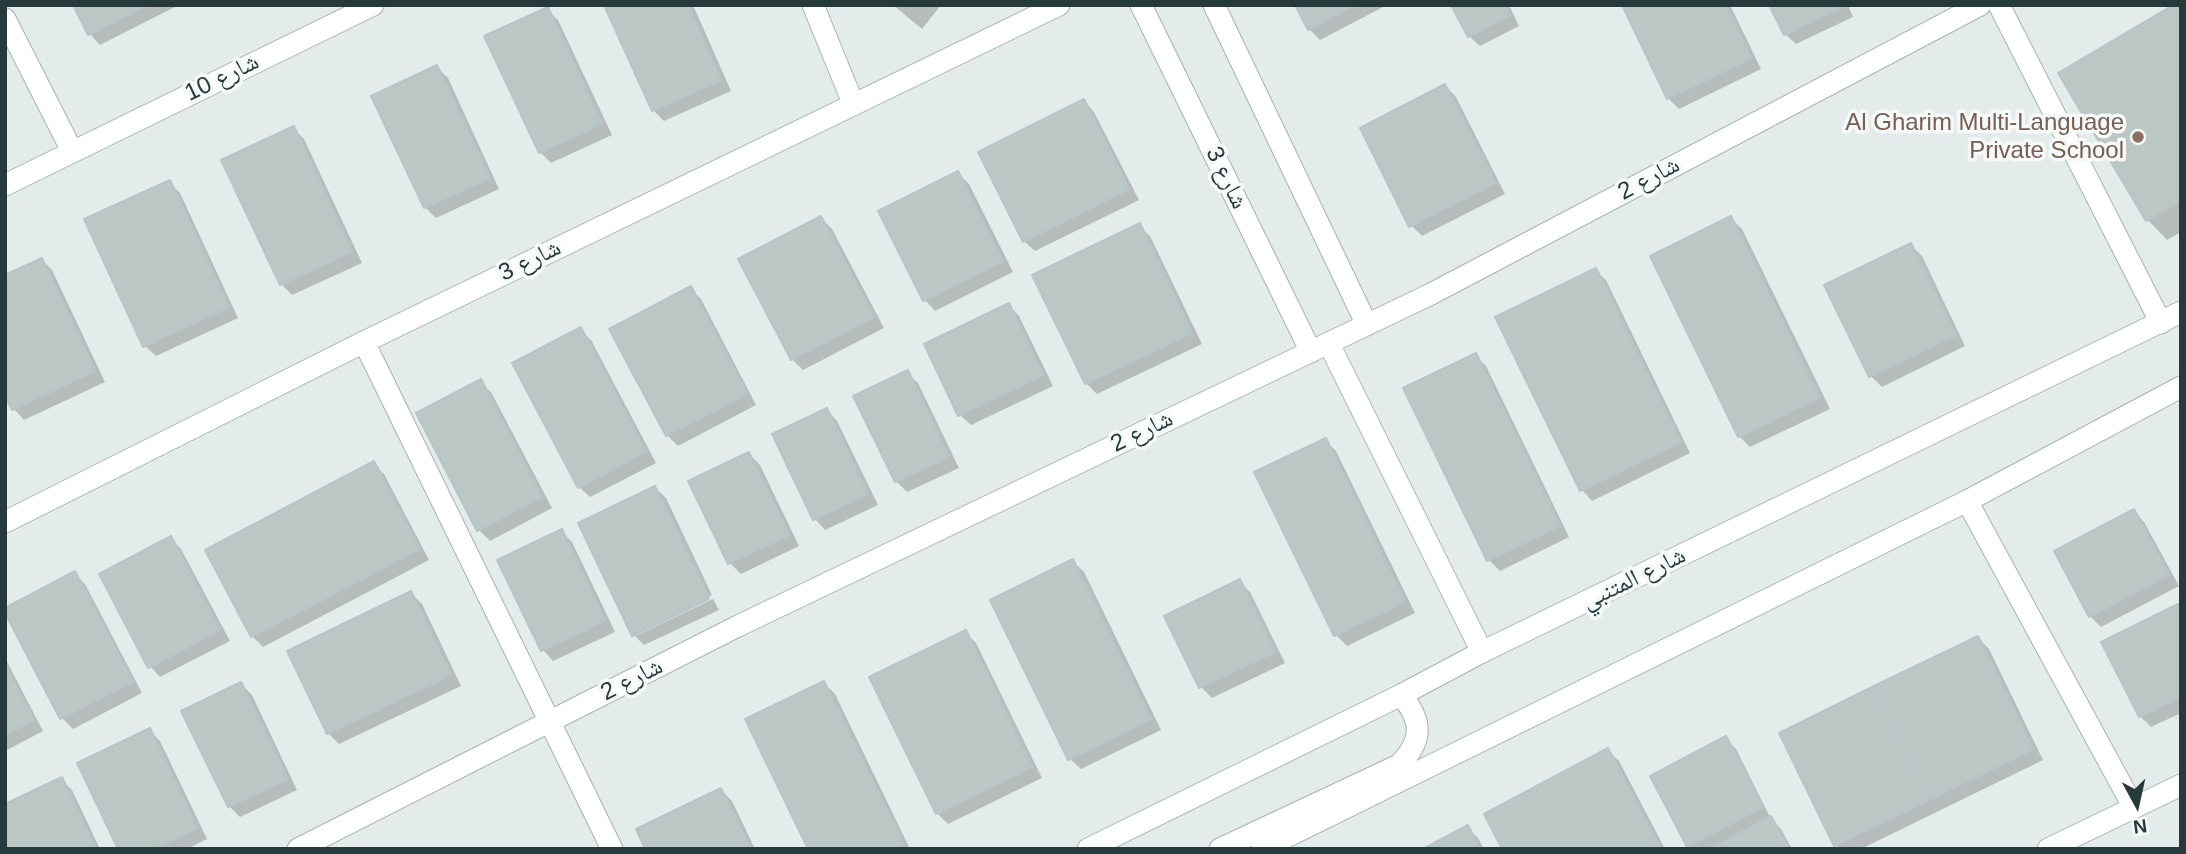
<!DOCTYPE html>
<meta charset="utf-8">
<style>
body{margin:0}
#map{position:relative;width:2186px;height:854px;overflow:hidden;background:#e4eceb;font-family:Arial,sans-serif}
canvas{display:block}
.frame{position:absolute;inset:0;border:7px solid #263a3c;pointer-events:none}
.north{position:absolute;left:2102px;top:770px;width:70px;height:70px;-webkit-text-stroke:5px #f5f9f8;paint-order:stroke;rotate:172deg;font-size:19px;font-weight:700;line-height:28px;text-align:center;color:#263a3c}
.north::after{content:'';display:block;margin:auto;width:24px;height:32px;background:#263a3c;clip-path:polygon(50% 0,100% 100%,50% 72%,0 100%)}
</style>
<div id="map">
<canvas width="2186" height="854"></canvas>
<div class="frame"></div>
<div class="north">N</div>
</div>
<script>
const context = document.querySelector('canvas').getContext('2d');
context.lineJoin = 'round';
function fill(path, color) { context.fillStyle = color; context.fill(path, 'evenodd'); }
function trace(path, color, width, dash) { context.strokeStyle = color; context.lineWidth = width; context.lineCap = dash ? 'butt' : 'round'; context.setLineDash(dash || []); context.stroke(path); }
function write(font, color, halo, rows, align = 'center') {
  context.font = font + ' Arial,"Noto Naskh Arabic",sans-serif'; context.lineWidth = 7; context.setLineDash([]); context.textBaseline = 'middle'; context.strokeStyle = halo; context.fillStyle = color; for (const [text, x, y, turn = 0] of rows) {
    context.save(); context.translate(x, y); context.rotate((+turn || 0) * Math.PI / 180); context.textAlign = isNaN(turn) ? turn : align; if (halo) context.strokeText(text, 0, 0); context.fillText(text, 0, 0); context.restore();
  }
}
const shadow = new Path2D(`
 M75,5H179L100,45L90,34Z
 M606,5H693L731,91L664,121L653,110Z
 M893,5H941L922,29Z
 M1297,5H1387L1320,40L1309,29Z
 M1453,5H1509L1519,26L1480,46L1469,36Z
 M1624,5H1730L1761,69L1679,109L1668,98Z
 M1771,5H1848L1853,17L1796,44L1785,34Z
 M2181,5V232L2167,240L2148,220L2060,74Z
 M547,9L558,20L612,135L551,163L540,152Z
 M437,67L448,78L499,189L436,218L425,207Z
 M1445,86L1456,97L1505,194L1422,236L1411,225Z
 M1084,101L1094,112L1139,200L1035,251L1024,241Z
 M294,129L304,139L362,263L292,295L281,284Z
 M958,173L969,184L1013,272L935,311L925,300Z
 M169,182L180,193L238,318L156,356L145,346Z
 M821,218L832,229L884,328L803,370L792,359Z
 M1731,218L1742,229L1830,409L1750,447L1739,436Z
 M1139,226L1150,236L1202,344L1097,394L1086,383Z
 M1911,245L1922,256L1965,346L1882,387L1871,376Z
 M42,260L52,270L105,382L24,420L14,409L5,392Z
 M1595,270L1606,280L1690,453L1592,501L1582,490Z
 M691,289L701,299L756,405L678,446L667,435Z
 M1009,305L1019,316L1053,386L971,425L960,415Z
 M580,330L591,340L656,463L590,497L579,487Z
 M1475,355L1486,366L1569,537L1500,571L1489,560Z
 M907,373L918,383L959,468L907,492L896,481Z
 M480,382L491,392L552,508L490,541L479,530Z
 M827,410L837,421L878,505L825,530L815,519Z
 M1325,440L1336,451L1415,613L1347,646L1336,635L1257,473Z
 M749,454L760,465L799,546L741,574L730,563L690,482Z
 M373,463L384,474L429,560L263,647L252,636Z
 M655,488L666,498L712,595L635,632V636L713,599L719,610L644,645L634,635Z
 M2134,511L2144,522L2179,586L2101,627L2090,616Z
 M561,531L572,542L615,632L553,661L543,650L499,561Z
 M170,538L181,549L230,641L160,677L150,666Z
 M1073,561L1084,572L1161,730L1081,769L1070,759Z
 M74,574L85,584L142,693L73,729L62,718Z
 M1239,582L1250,592L1285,663L1212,698L1201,687L1167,617Z
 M411,593L422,604L461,686L339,744L328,733Z
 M2181,609V713L2151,727L2140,716Z
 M965,632L976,643L1042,778L948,824L937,813Z
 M1978,638L1989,649L2043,760L1861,849H1840L1836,845Z
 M5,658L43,731L5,751Z
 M824,683L835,694L910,849H810Z
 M241,684L252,695L297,790L240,817L229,806L184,712Z
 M149,730L160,741L207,839L187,849H120Z
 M1725,738L1736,749L1771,819L1781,829L1792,849H1692L1689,846Z
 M1608,751L1619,761L1665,849H1504Z
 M61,779L72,790L100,849H5Z
 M721,790L732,801L755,849H647Z
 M1468,828L1478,838L1484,849H1427Z`);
const building = new Path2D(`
 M73,5H148L88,35Z
 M604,5H688L721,80L652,111Z
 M1295,5H1356L1308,30Z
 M1451,5H1505L1510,15L1468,37Z
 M1622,5H1726L1751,58L1667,99Z
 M1769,5H1844V6L1784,35Z
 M2173,5H2181V201L2146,221L2058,73Z
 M548,7L602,124L539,153L484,36Z
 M437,65L490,178L424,208L371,96Z
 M1445,84L1496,183L1409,227L1360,128Z
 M1084,99L1129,189L1023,242L978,152Z
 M294,126L352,252L280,285L221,160Z
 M958,171L1003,261L923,301L878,211Z
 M170,180L229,307L143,347L84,219Z
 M821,216L874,317L791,360L738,259Z
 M1731,216L1820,398L1738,437L1650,256Z
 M1140,223L1192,333L1085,384L1032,275Z
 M1911,243L1956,335L1869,377L1824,285Z
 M42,258L95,371L12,410L5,396V275Z
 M1596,268L1681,442L1580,491L1495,317Z
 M691,286L747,394L666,436L609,329Z
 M1009,303L1043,375L958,416L924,344Z
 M581,327L646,452L578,488L512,363Z
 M1476,353L1560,526L1487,561L1403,388Z
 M908,370L949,457L895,482L853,396Z
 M481,379L542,497L477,531L416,413Z
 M827,408L868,494L813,520L772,434Z
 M1326,438L1405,602L1334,636L1254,472Z
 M749,452L789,535L728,564L688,481Z
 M374,461L420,549L251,637L205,550Z
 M655,486L709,599L632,636L578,523Z
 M2134,509L2169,575L2089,617L2054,551Z
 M562,529L605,621L541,651L497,560Z
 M171,536L220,630L148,668L99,574Z
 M1073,559L1151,719L1068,760L990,600Z
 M75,571L133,682L60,719L5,613V608Z
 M1240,579L1275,652L1199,688L1164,616Z
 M411,591L451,675L327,734L287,651Z
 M2178,604L2181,609V697L2139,717L2101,642Z
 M966,630L1032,767L936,814L869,677Z
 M1978,636L2033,749L1929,800L1874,686Z
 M5,665L34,720L5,735Z
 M824,681L904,845L896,849H808L745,719Z
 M241,682L288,779L228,807L181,711Z
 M1874,686L1929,800L1834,846L1779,733Z
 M150,728L197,828L154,849H118L77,763Z
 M1726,736L1763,807L1687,847L1650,776Z
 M1608,748L1661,849H1502L1484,814Z
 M62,777L96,849H5V804Z
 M721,788L751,849H645L636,829Z
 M1771,816L1789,849H1710Z
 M1468,825L1480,849H1423Z`);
const service = new Path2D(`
 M813,5L853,103
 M1999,5L2161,323
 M364,342L612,849
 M1329,344L1482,652
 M1967,501L2134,808`);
const minor = new Path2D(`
 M1141,5L1311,352
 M1214,5L1367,325
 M5,19L72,151
 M5,185L373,5
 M5,522L364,342L1059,5
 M298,849L738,626L1431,294L1980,5
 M2048,849L2181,785`);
const tertiary = new Path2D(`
 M1088,849L1401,695L1482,652L2181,312
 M1220,849L1399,765C1423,741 1423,721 1401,695
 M1262,849L1967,501L2181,387`);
const markers = [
 [2138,137,7,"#8d6e63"]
];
const streetNames = [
 ["شارع 10",222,78,-26],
 ["شارع 3",1226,178,64],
 ["شارع 2",1649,179,-28],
 ["شارع 3",530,261,-26],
 ["شارع 2",1142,432,-26],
 ["شارع المتنبي",1634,579,-26],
 ["شارع 2",632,680,-27]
];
const educationNames = [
 ["Al Gharim Multi-Language",2124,123],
 ["Private School",2124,151]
];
fill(shadow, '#0003');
fill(building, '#bac7c5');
trace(building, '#b7c5c4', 2);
trace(service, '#a7b3b3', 23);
trace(minor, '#a7b3b3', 23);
trace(tertiary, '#a7b3b3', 23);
trace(service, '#fff', 21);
trace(minor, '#fff', 21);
trace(tertiary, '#fff', 21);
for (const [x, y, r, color] of markers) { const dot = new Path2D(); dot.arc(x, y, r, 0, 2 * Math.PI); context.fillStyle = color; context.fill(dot); trace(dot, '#f5f9f8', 2.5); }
write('24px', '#263a3c', '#f5f9f8', streetNames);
write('24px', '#785e54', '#f5f9f8', educationNames, 'right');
</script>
